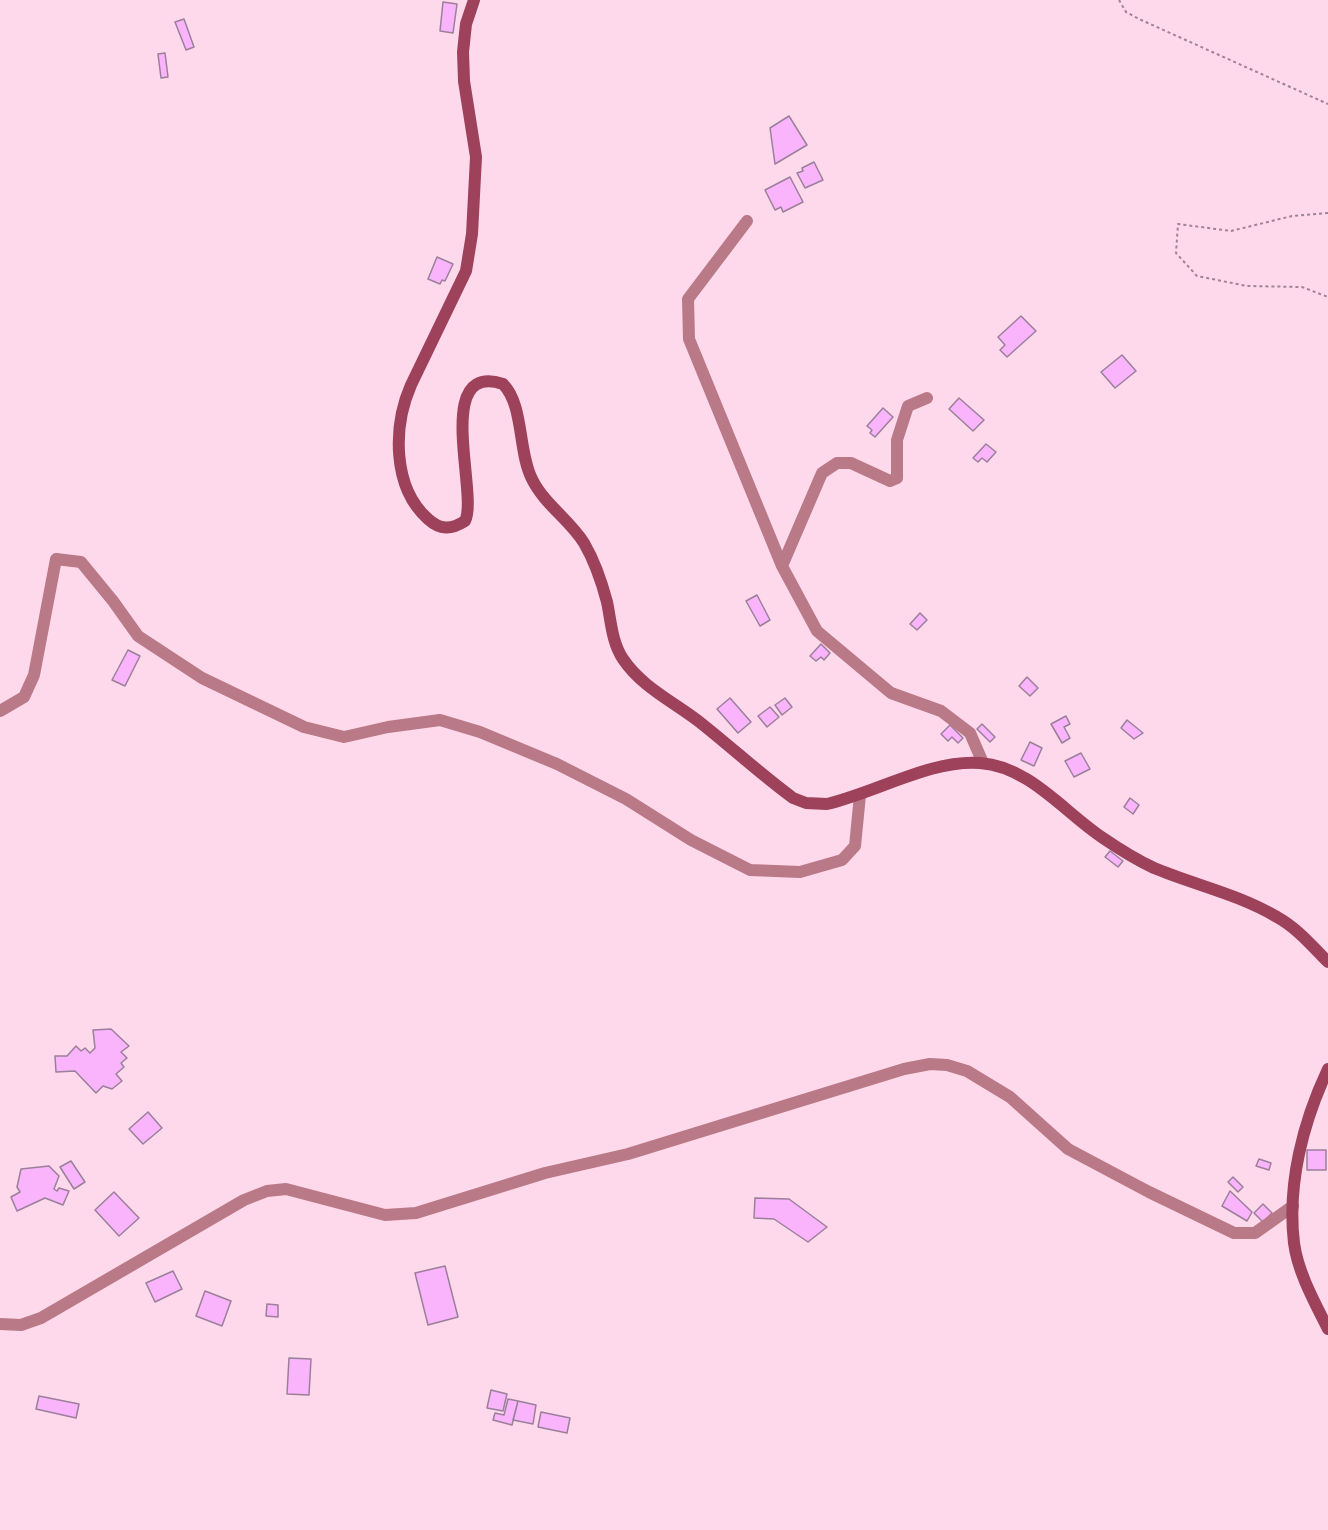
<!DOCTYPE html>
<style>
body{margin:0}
canvas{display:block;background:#fed8eb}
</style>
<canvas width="1328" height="1530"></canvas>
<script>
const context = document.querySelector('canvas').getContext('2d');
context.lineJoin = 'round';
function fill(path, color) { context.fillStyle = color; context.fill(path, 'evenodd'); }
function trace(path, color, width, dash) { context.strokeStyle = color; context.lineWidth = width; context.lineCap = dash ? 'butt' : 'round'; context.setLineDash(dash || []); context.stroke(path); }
const building = new Path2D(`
 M443,2L457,4L453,33L440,31Z
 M184,19L194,47L186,50L175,22Z
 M165,53L168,77L161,78L158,54Z
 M789,116L807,145L775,164L770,128Z
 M814,162L823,180L805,188L797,173L803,171L802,168Z
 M790,177L803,202L783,212L781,207L775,210L765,190Z
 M437,257L453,264L445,281L442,280L440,284L428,279Z
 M1021,316L1036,331L1007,357L1000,350L1005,345L998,337Z
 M1122,355L1136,371L1115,388L1101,372Z
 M959,398L984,420L973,431L949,409Z
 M883,408L893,417L875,437L870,433L872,430L867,426Z
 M986,444L996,452L987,462L982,458L978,462L973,458Z
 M757,595L770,620L760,626L746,601Z
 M920,613L927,620L917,630L910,624Z
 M821,644L830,653L824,660L821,657L816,661L810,656Z
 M128,650L140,656L125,686L112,680Z
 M1027,677L1038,688L1030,696L1019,686Z
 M730,698L751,722L738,733L717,709Z
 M785,698L792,707L782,715L775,705Z
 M770,707L779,717L767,727L758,716Z
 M1066,716L1070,724L1064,727L1070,738L1062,743L1051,724Z
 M1127,720L1143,733L1134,739L1121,728Z
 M982,724L995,737L990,742L977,729Z
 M950,725L963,738L958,743L952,737L948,741L941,734Z
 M1030,742L1042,748L1034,766L1021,760Z
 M1081,753L1090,769L1074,777L1065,761Z
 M1130,798L1139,805L1133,814L1124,807Z
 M1110,851L1123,861L1118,867L1105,857Z
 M111,1029L129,1046L121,1052L127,1058L121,1063L124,1067L116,1074L122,1081L112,1089L103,1086L96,1093L75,1071L56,1072L55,1056H67L76,1046L81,1051L85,1048L90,1053L95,1048L93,1030Z
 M148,1112L162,1128L143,1144L129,1129Z
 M1307,1150H1326V1170H1307Z
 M1259,1159L1271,1163L1269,1170L1256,1166Z
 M71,1161L85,1182L74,1189L60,1167Z
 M49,1166L59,1176L54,1189L57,1191L59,1188L69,1191L63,1205L45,1198L17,1211L11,1197L20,1192L17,1187L21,1169Z
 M1233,1177L1243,1187L1238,1192L1228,1182Z
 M1230,1191L1252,1212L1247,1221L1222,1206Z
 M114,1192L139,1218L119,1236L95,1210Z
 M755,1198L789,1199L827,1227L808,1242L774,1219L754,1218Z
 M1263,1204L1272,1213L1263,1222L1254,1213Z
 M445,1266L458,1317L428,1325L415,1273Z
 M173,1271L182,1289L155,1302L146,1283Z
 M205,1291L231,1301L222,1326L196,1316Z
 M267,1304L278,1305V1317L266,1316Z
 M289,1358L311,1359L309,1395L287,1394Z
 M491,1390L507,1394L503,1411L487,1408Z
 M39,1396L79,1404L76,1418L36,1409Z
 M508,1399L518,1401L512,1425L493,1420L495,1413L504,1415Z
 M518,1401L536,1405L533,1424L513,1420Z
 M541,1412L570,1418L567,1433L538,1427Z`);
const path = new Path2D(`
 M1119,0L1126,12L1139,19L1328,104
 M1328,213L1292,216L1231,231L1178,224L1176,253L1197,276L1247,286L1302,287L1328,297`);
const minor = new Path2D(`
 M747,221L688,299L689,339L782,566L817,631L891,693L941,711L970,733L983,763
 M782,566L822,473L837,463H851L890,481L897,478V440L908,406L927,398
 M0,711L24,697L34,675L56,559L81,562L113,601L138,636L202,678L304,727L344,737L388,727L440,720L480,732L557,764L626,799L691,840L750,870L800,872L842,860L855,846L860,795
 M0,1324L21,1325L41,1318L244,1200L267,1191L286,1189L385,1215L416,1213L545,1173L628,1154L904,1069L930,1064L947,1065L967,1071L1010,1097L1068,1149L1149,1192L1234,1233H1255L1293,1206`);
const secondary = new Path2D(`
 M474,0L466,24L463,52L464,81L476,157L472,234L466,271L411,385C393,426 392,487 428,519C440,530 451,530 465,521C479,495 432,361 503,384C524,405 518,452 532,479C544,504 570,520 584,543C594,560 602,583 607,602C611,621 612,643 623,659C641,686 672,701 697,720C729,745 759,773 793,798L806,803L827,804C875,793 932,759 980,763C1029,766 1065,813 1103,838C1119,849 1137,860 1154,868C1195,885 1238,894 1277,917C1297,928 1312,946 1328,962
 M1328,1069C1303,1122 1287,1184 1294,1243C1298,1273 1315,1303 1328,1329`);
fill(building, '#fab4fb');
trace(building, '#9a809a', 1.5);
trace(path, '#9f8492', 2, [3, 3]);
trace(minor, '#b97986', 12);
trace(secondary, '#9d425a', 12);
</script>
